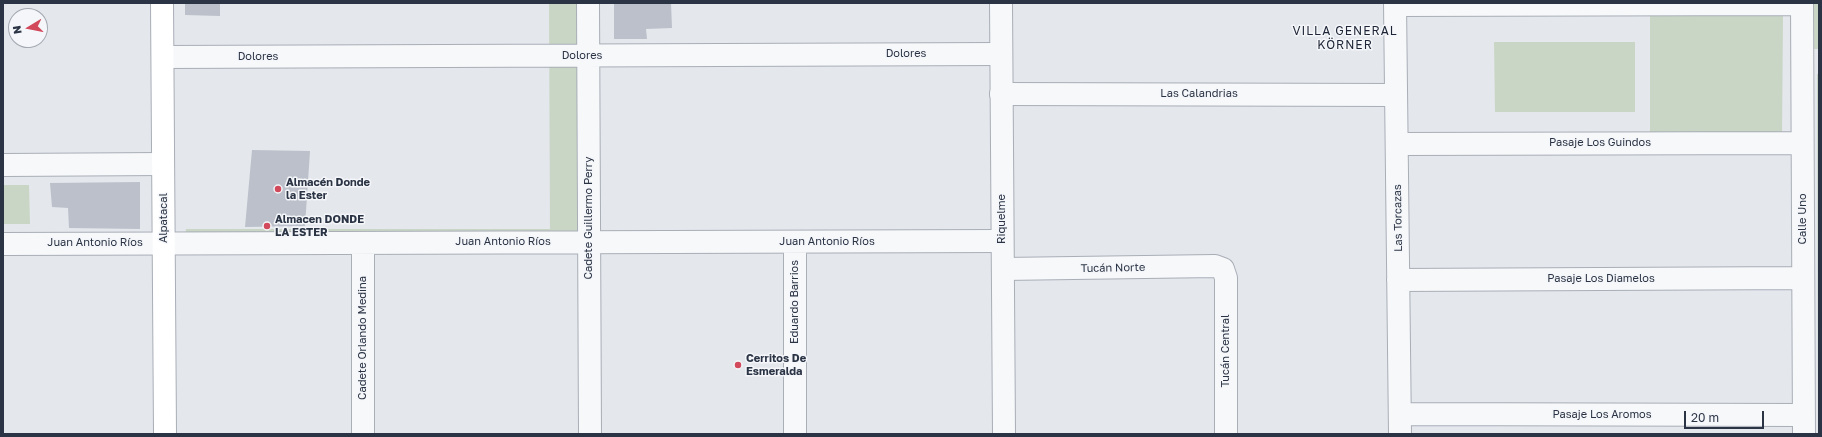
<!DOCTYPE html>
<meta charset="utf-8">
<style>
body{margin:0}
#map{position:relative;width:1822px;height:437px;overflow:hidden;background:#e4e7ec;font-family:"Golos Text",sans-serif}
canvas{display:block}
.frame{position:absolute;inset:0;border:4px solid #2b3445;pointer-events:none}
.north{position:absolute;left:8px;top:8px;width:40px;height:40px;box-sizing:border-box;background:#f4f6f9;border:1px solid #a4a8b1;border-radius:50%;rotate:260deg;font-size:11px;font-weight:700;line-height:16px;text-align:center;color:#2b3445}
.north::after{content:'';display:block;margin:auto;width:14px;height:18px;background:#d1495b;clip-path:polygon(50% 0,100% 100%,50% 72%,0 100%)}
.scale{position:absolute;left:1684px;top:411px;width:80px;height:18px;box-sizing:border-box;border:2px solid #2b3445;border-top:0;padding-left:5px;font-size:12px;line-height:14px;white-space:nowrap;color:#2b3445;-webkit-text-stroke:3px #f4f6f9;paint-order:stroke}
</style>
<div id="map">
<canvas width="1822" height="437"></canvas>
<div class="frame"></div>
<div class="north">N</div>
<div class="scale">20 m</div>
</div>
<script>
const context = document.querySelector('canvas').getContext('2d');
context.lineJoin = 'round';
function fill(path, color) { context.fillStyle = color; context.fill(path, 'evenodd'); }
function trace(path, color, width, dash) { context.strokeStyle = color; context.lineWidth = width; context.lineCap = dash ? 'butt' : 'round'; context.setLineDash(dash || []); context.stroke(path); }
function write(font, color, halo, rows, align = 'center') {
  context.font = font + ' "Golos Text",sans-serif'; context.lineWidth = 3; context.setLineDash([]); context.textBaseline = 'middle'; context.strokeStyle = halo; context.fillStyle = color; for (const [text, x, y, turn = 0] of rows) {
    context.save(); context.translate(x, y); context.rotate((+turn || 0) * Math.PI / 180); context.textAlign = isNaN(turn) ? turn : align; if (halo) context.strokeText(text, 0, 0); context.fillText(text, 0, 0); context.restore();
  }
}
const green = new Path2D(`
 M549,3H580V237L185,238L186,229H550Z
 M1813,3H1819V49H1814Z
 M1650,15L1783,16L1782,136H1650Z
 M1494,42H1635V112H1495Z
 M1817,74H1819V434H1818Z
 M3,185H29L30,224H3Z`);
const building = new Path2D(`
 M185,3H220V16L185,15Z
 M614,3H671L672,28L646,29L647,39H614Z
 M252,150L310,151L305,226L245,227Z
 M140,182V229L69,228L68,208L52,207L50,183Z`);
const minor = new Path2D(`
 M588,3L590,434
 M1395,3L1400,434
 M1802,3L1804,434
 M1395,5L1802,4
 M163,57L1001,54
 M1001,94L1396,95
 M1397,144L1802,143
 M3,165L163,164
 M795,242V434
 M363,243V434
 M3,244L1002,241
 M1003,269L1215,266L1223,269L1226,278V434
 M1398,280L1803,278
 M1400,414L1804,415`);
const tertiary = new Path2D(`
 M1001,3L1004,434`);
const secondary = new Path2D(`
 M162,3L165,434`);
const markers = [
 [278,189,4,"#d1495b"],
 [267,226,4,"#d1495b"],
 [738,365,4,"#d1495b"]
];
const streetNames = [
 ["Dolores",906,54],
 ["Dolores",582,56],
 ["Dolores",258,57],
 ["Las Calandrias",1199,94],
 ["Pasaje Los Guindos",1600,143],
 ["Alpatacal",164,218,-90],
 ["Cadete Guillermo Perry",589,218,-90],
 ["Las Torcazas",1398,218,-91],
 ["Riquelme",1002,219,-90],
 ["Calle Uno",1803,219,-90],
 ["Juan Antonio Ríos",503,242],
 ["Juan Antonio Ríos",827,242],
 ["Juan Antonio Ríos",95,243],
 ["Tucán Norte",1113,268,-1],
 ["Pasaje Los Diamelos",1601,279],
 ["Eduardo Barrios",795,302,-90],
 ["Cadete Orlando Medina",363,338,-90],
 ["Tucán Central",1226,351,-90],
 ["Pasaje Los Aromos",1602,415]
];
const poiNames = [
 ["Almacén Donde",286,183],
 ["la Ester",286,196],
 ["Almacen DONDE",275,220],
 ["LA ESTER",275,233],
 ["Cerritos De",746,359],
 ["Esmeralda",746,372]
];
const neighbourhoodNames = [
 ["VILLA GENERAL",1345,31],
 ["KÖRNER",1345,45]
];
fill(green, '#c9d6c5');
fill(building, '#bbc0ca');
trace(minor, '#a9aeb7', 24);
trace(tertiary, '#a9aeb7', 24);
trace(secondary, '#a9aeb7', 24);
trace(minor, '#f7f8fa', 22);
trace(tertiary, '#f7f8fa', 22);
trace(secondary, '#fff', 22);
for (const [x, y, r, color] of markers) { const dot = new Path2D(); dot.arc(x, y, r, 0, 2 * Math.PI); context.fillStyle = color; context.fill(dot); trace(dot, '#f4f6f9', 1.5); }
write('11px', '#2b3445', '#f4f6f9', streetNames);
write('bold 11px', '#2b3445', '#f4f6f9', poiNames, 'left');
context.letterSpacing = '1px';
write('12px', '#1d2536', '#f4f6f9', neighbourhoodNames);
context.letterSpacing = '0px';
</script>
